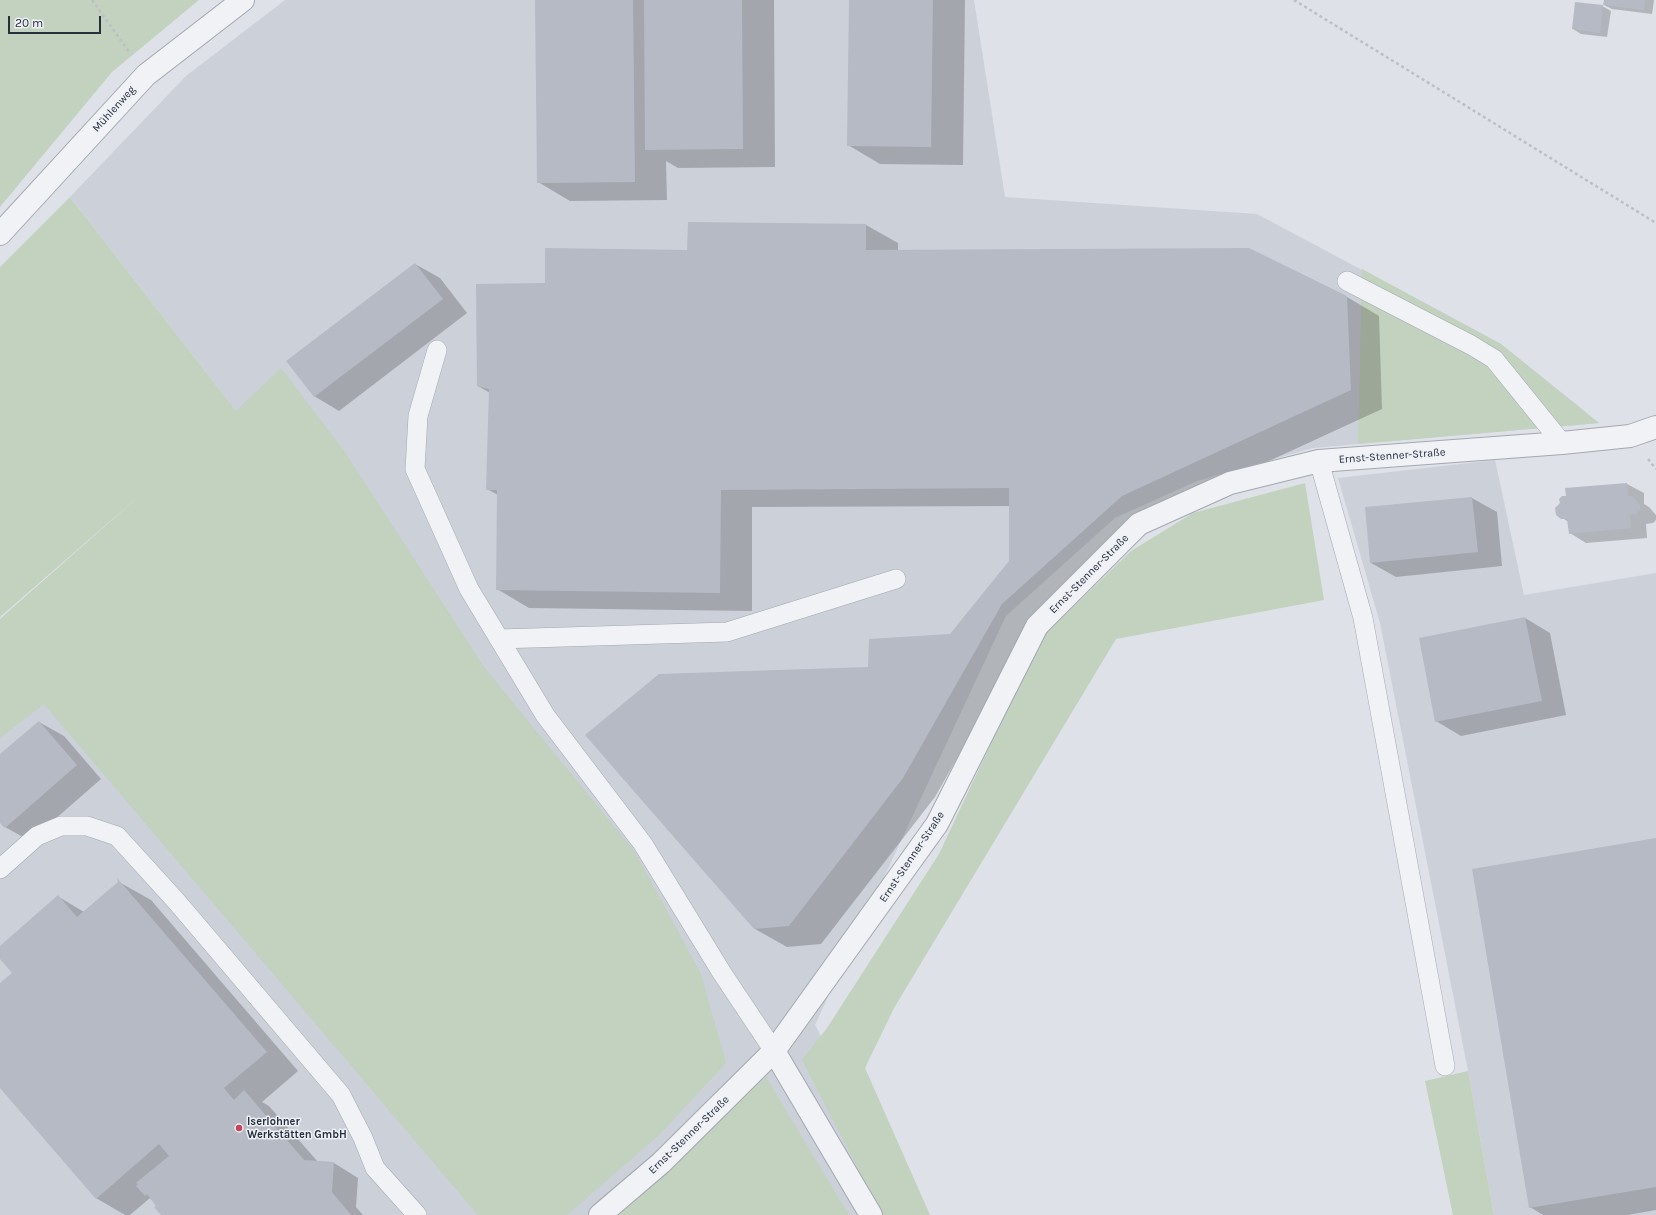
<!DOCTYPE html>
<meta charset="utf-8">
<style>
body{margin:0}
#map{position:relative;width:1656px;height:1215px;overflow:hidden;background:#dee1e7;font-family:Karla,sans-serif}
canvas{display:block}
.scale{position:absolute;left:8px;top:16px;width:93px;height:18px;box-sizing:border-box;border:2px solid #272f3d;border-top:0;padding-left:5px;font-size:12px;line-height:14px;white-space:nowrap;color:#272f3d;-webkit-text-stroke:3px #edf0f5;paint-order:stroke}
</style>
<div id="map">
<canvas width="1656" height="1215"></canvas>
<div class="scale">20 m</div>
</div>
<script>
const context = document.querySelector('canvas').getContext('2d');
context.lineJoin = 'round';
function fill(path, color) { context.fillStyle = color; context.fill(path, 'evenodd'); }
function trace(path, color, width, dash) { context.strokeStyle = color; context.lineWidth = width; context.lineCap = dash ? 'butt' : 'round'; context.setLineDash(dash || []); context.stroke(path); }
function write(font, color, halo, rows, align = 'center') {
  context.font = font + ' Karla,sans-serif'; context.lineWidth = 3; context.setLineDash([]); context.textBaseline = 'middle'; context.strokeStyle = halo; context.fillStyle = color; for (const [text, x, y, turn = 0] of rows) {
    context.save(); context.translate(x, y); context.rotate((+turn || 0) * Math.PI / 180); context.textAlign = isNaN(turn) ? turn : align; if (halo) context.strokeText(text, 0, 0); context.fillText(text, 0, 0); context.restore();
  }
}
const built = new Path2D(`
 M285,0H974L1005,197L1257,214L1501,344L1599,423L1313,448L1197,481L1115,518L1006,616L815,1025L917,1215H0V619L236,411L70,197L186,76Z
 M1495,460L1524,595L1656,573V1215H1494L1468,1071L1380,623L1338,478Z`);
const green = new Path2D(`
 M0,0H199L112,72L0,207Z
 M70,197L236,411L281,368L345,452L484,667L635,852L701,974L726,1063L659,1135L567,1215H478L44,704L0,738V619L154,483L0,617V267Z
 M1362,269L1501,344L1599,423L1358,444Z
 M1305,483L1324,600L1116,639L894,1008L865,1068L930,1215H882L802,1060L827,1028L939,854L1040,639L1131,551L1193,513Z
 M1468,1071L1494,1215H1453L1425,1081Z
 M766,1077L849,1215H615Z`);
const shadow = new Path2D(`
 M536,0H774L775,167L678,168L666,161L667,200L570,201L538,182Z
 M850,0H965L963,165L880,164L848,145Z
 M1605,0H1654L1652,14L1612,9L1604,5Z
 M1602,6L1611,11L1607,37L1581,34L1573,29Z
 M866,225L898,243V251L1347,297L1379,316L1382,409L1154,514L1034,623L935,797L821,944L787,947L755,929L868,668L950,635L1010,561V506L752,507V611L529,608L497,589L498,495L487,489L490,393L478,386L546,284L687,251Z
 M415,264L440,278L467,313L339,411L314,396Z
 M1627,484L1644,493V504L1649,507L1656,515V520L1653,523L1646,524L1647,538L1586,543L1570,533L1569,522L1562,518Z
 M1472,498L1497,512L1502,566L1396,577L1371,563Z
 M1525,618L1550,633L1566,715L1461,736L1436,721L1420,639Z
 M39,722L64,736L101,779L30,841L5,827L0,821V756Z
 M1656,839V1210L1628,1215H1543L1530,1207Z
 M119,882L151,900L298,1071L262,1102L269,1106L318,1162L334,1163L358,1178L356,1207L363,1215H162L158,1206L150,1198L130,1215H125L96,1198L0,1087V984L13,973L0,958V947L59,897L84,912Z`);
const building = new Path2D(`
 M535,0H633L635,182L537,183Z
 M644,0H742L743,149L645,150Z
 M849,0H933L931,147L847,146Z
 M1604,0H1645L1644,10L1603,5Z
 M1575,2L1603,5L1600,33L1572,29Z
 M688,222L866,224V250L1249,248L1347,296L1351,390L1122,496L1002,604L903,778L789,926L754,929L585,735L659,674L868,667L869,639L950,634L1009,561V488L721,490L720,593L496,590L497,490H486L489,389L477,386L476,284L545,283V248L687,250Z
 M415,263L443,299L314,397L286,361Z
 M1627,483L1628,496H1632L1640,505V510L1637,514L1630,515L1631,528L1569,534L1567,519H1561L1556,515L1555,508L1560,503L1559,499L1562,496H1566L1565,488Z
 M1472,497L1478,552L1370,563L1365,507Z
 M1525,617L1542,701L1435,722L1419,638Z
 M39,721L77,765L5,828L0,823V754Z
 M1656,838V1187L1529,1208L1472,869Z
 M117,878L267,1052L224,1088L234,1100L244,1090L304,1160L334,1162L332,1192L351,1215H161L154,1207L156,1206L147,1194L145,1196L136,1186L138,1184L136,1183L137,1182L169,1156L159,1144L96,1199L0,1088V983L12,973L0,959V946L58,895L77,917L118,882Z`);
const path = new Path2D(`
 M92,0L130,53
 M1294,0L1656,223
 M1648,459L1656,469`);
const service = new Path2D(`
 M1347,281L1471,345L1494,359L1562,443
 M437,350L418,416L415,469L469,589L545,715L643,844L722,973L774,1051
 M1319,461L1363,618L1445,1066
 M499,639L727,632L896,579
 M0,869L37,836L61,826H87L117,836L177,902L341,1095L363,1138L375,1168L417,1215`);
const minor = new Path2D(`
 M0,234L146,75L243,0
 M774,1051L871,1215
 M600,1215L661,1163L774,1051L937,824L1037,626L1139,524L1230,483L1319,461L1562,443L1630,436L1656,427`);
const markers = [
 [239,1128,4,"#cb4455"]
];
const streetNames = [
 ["Mühlenweg",114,109,-48],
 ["Ernst-Stenner-Straße",1392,456,-4],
 ["Ernst-Stenner-Straße",1089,574,-45],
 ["Ernst-Stenner-Straße",912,857,-56],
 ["Ernst-Stenner-Straße",689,1135,-44]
];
const poiNames = [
 ["Iserlohner",247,1122],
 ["Werkstätten GmbH",247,1135]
];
fill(built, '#ccd0d9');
fill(green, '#c3d1bf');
fill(shadow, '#0003');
fill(building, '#b5bac4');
trace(service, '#a3a8b1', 20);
trace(minor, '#a3a8b1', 24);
trace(path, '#bcbfc6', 2.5, [3, 3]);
trace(service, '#f0f2f6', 19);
trace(minor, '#f0f2f6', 22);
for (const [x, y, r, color] of markers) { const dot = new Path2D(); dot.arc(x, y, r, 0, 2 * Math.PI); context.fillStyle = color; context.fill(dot); trace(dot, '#edf0f5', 1.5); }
write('11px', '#272f3d', '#edf0f5', streetNames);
write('bold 11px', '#272f3d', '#edf0f5', poiNames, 'left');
</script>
